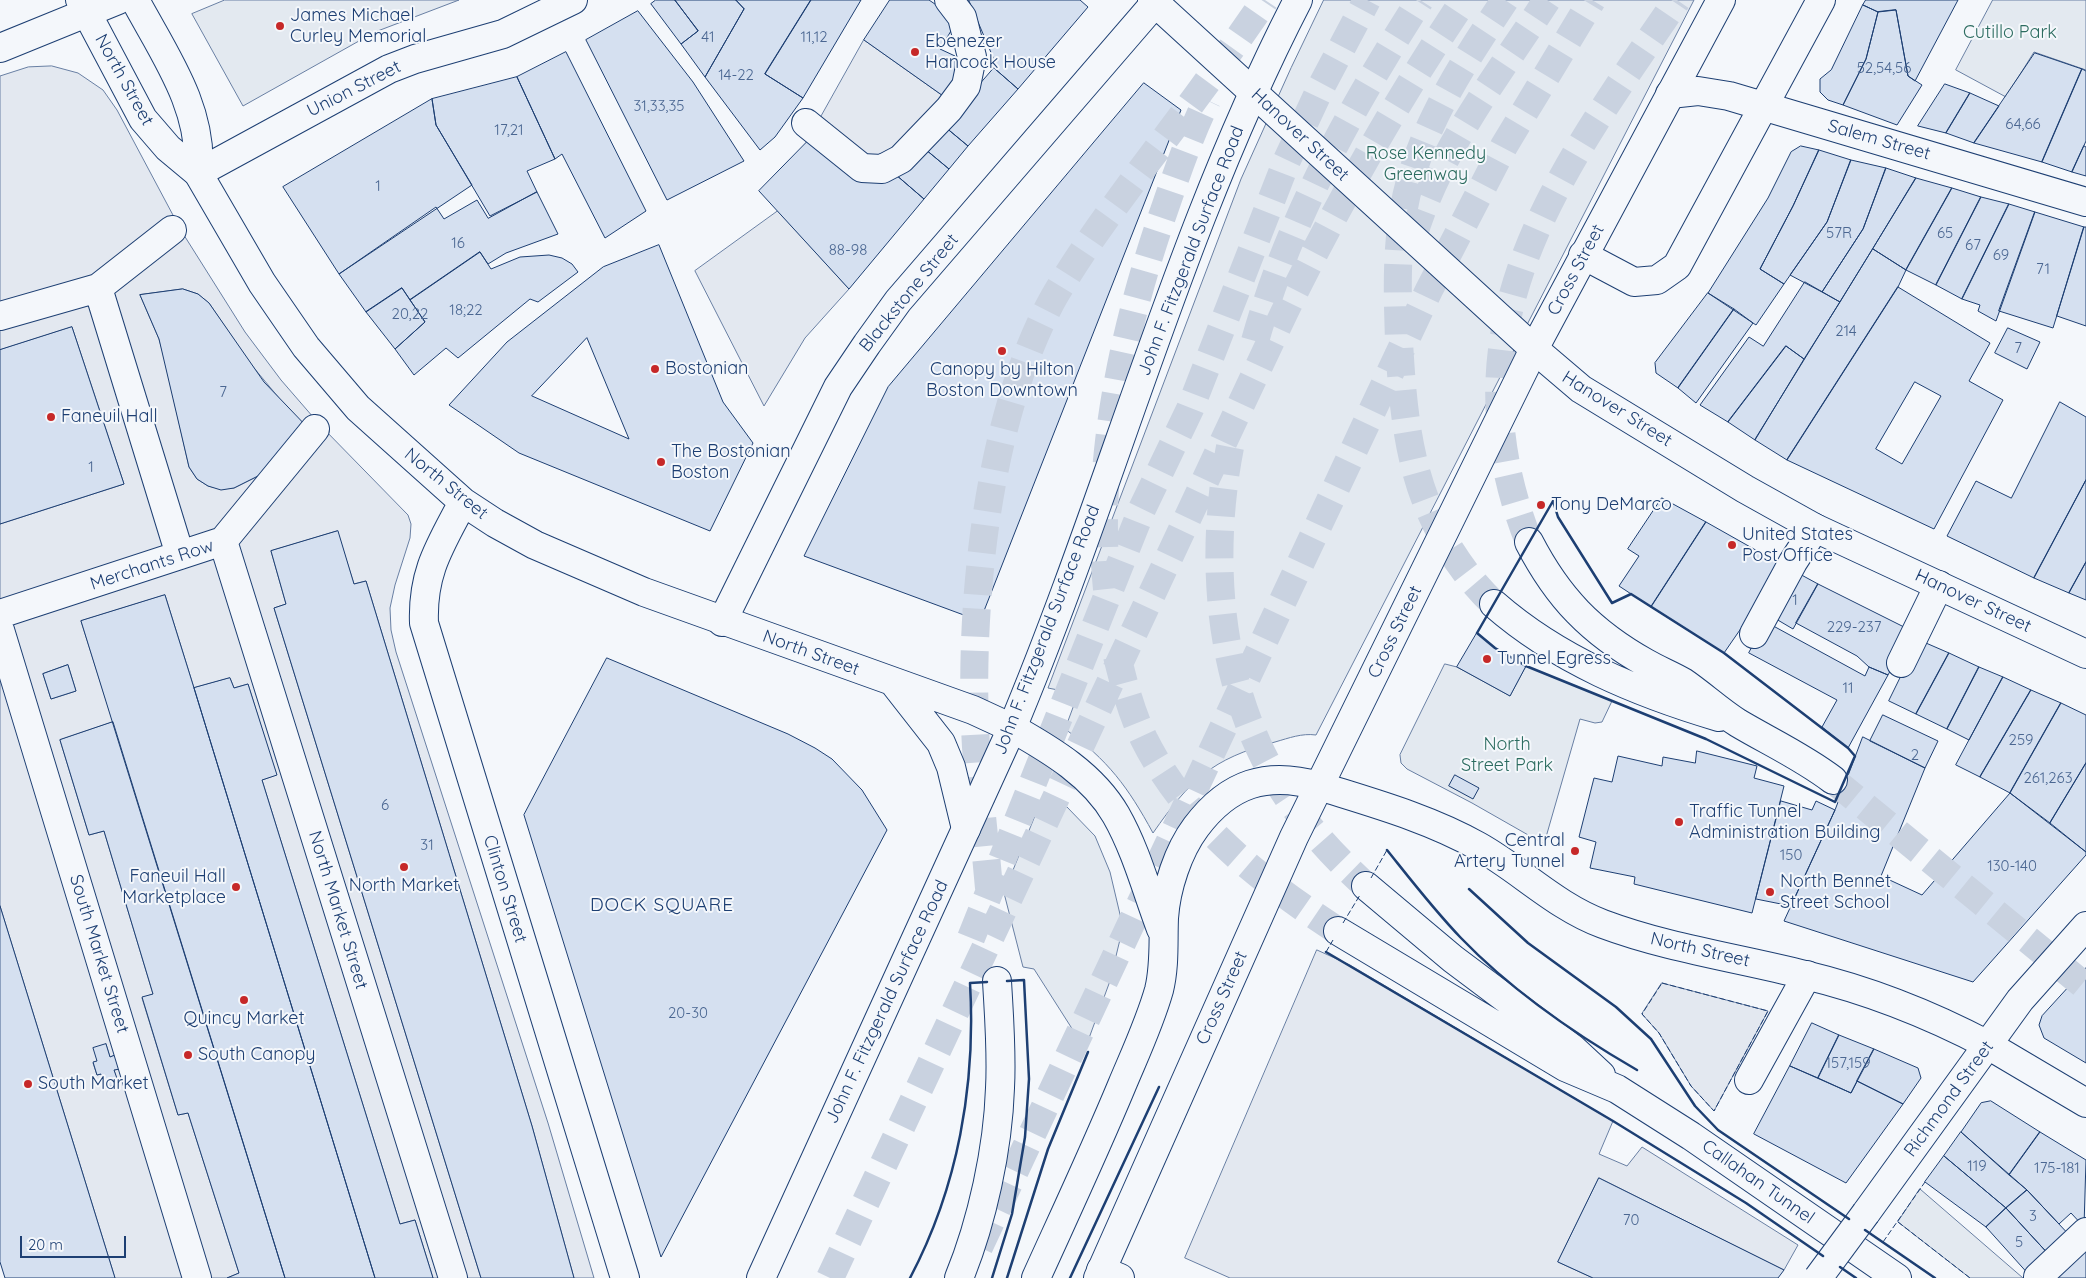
<!DOCTYPE html>
<style>
body{margin:0}
#map{position:relative;width:2086px;height:1278px;overflow:hidden;background:#f4f7fb;font-family:Quicksand,sans-serif}
canvas{display:block}
.scale{position:absolute;left:20px;top:1236px;width:106px;height:22px;box-sizing:border-box;border:2px solid #1d3f73;border-top:0;padding-left:6px;font-size:15px;line-height:18px;white-space:nowrap;color:#1d3f73;-webkit-text-stroke:4px #f4f7fb;paint-order:stroke}
</style>
<div id="map">
<canvas width="2086" height="1278"></canvas>
<div class="scale">20 m</div>
</div>
<script>
const context = document.querySelector('canvas').getContext('2d');
context.lineJoin = 'round';
function fill(path, color) { context.fillStyle = color; context.fill(path, 'evenodd'); }
function trace(path, color, width, dash) { context.strokeStyle = color; context.lineWidth = width; context.lineCap = dash ? 'butt' : 'round'; context.setLineDash(dash || []); context.stroke(path); }
function write(font, color, halo, rows, align = 'center') {
  context.font = font + ' Quicksand,sans-serif'; context.lineWidth = 4; context.setLineDash([]); context.textBaseline = 'middle'; context.strokeStyle = halo; context.fillStyle = color; for (const [text, x, y, turn = 0] of rows) {
    context.save(); context.translate(x, y); context.rotate((+turn || 0) * Math.PI / 180); context.textAlign = isNaN(turn) ? turn : align; if (halo) context.strokeText(text, 0, 0); context.fillText(text, 0, 0); context.restore();
  }
}
const green = new Path2D(`
 M225,0H459L375,32L243,106L192,14Z
 M1324,0H1694L1316,735C1302,733 1289,738 1275,742C1211,759 1190,780 1153,833C1128,787 1108,760 1065,729L1078,694L1048,688L1241,179L1291,68Z
 M1993,0H2086V70L2034,52L2006,97L1956,70Z
 M1445,664L1457,667L1510,696L1526,666L1612,701L1602,722L1595,723L1580,719L1544,844L1472,803L1407,769L1401,763L1400,755Z
 M1043,797L1067,807L1095,836L1110,872L1123,927L1110,981L1085,1049L1034,969L1023,967L1004,893Z
 M1920,1189L2023,1278H1970L1898,1222Z`);
const parking = new Path2D(`
 M864,40L946,98L907,139L880,158L864,161L817,124Z
 M52,66L78,73L103,90L117,110L182,232L245,332L281,380L320,425L408,515L411,524L410,538L395,585L390,608L391,630L396,652L548,1123L594,1278H574L532,1126L366,581L354,584L337,531L271,551L286,604L274,608L481,1278H433L415,1220L400,1224L262,780L276,775L248,684L234,688L230,678L194,688L165,595L81,621L113,722L60,740L89,835L104,831L153,994L142,998L178,1115L188,1113L239,1273L227,1278H115L0,906V524L124,484L72,327L0,350V76L28,67ZM183,289L198,294L209,303L249,362L289,410L267,469L258,476L234,488L221,489L208,486L197,479L189,467L165,360L159,339L140,295ZM68,665L76,691L51,699L43,674ZM106,1044L110,1057L115,1055L119,1069L114,1070L118,1084L101,1074L97,1075L93,1063L97,1061Z
 M778,211L849,289L805,338L764,406L695,271Z
 M1317,950L1350,965L1613,1121L1599,1154L1627,1166L1642,1147L1798,1245L1784,1270L1599,1178L1558,1262L1593,1278H1230L1185,1258Z
 M1662,983L1768,1011L1714,1111L1691,1086L1659,1033L1642,1014Z`);
const building = new Path2D(`
 M656,0H675L698,31L681,44L651,4Z
 M675,0H736L744,9L705,77L681,44L698,31Z
 M736,0H811L765,74L803,98L775,137L760,150L705,77L744,9Z
 M811,0H861L803,98L765,74Z
 M890,0H929L951,15L954,26L940,49L955,56V85L946,98L864,40Z
 M969,0H1080L1088,7L1018,89L994,68L996,65Z
 M1866,0H1958L1915,81L1908,76L1896,10L1878,12L1863,5Z
 M1863,5L1878,12L1866,59L1843,105L1828,100L1820,92V79L1831,70Z
 M1896,10L1908,76L1922,85L1897,125L1843,105L1866,59L1878,12Z
 M638,11L693,82L744,161L667,200L586,40Z
 M566,52L646,211L605,238L562,154L555,159L517,77Z
 M2035,53L2082,69L2042,162L1974,143Z
 M994,68L1018,89L968,146L944,126Z
 M2082,69L2086,71V141L2072,172L2042,162Z
 M517,77L555,159L527,171L537,192L490,216L436,125L432,99Z
 M1144,83L1181,110L980,621L804,556L888,387Z
 M1945,84L1970,93L1946,133L1918,126Z
 M1970,93L1999,106L1974,143L1946,133Z
 M432,99L436,125L472,185L339,274L283,187Z
 M944,126L968,146L949,169L925,149Z
 M809,140L895,174L924,199L849,289L759,191Z
 M1801,146L1819,150L1793,206L1760,269L1784,284L1756,325L1708,293L1768,198L1791,152Z
 M2084,146L2086,147V176L2072,172Z
 M925,149L949,169L924,199L895,174Z
 M1819,150L1851,160L1827,222L1784,284L1760,269L1793,206Z
 M1851,160L1886,168L1863,229L1822,292L1790,275L1827,222Z
 M1886,168L1916,178L1840,302L1822,292L1863,229Z
 M1916,178L1952,188L1906,270L1873,249Z
 M1952,188L1981,197L1936,285L1906,270Z
 M537,192L558,234L506,253L488,264L480,252L410,300L402,288L366,312L339,274L436,207L444,219L477,200L488,218Z
 M1981,197L2009,204L1962,299L1936,285Z
 M2009,204L2035,212L1996,321L1978,311L1980,305L1962,299Z
 M2035,212L2084,227L2053,328L1999,311Z
 M2084,227H2086V326L2057,316Z
 M659,245L723,402L753,443L710,531L519,453L449,405L507,342L603,267ZM587,338L629,439L532,396Z
 M1873,249L1906,270L1898,287L1787,460L1755,440Z
 M480,252L491,269L520,257L549,255L562,258L572,264L578,272L538,302L530,299L458,358L446,348L414,375L395,349L425,322L410,300Z
 M1805,282L1840,302L1804,359L1786,346L1728,422L1700,405L1749,337L1763,346Z
 M1898,287L1990,343L1969,381L2003,400L1934,529L1787,460ZM1915,382L1941,396L1902,464L1876,449Z
 M402,288L425,322L395,349L366,312Z
 M183,289L198,294L209,303L264,382L311,431L258,476L234,488L221,490L208,486L197,479L189,467L159,339L140,295Z
 M1708,293L1734,309L1678,388L1656,373L1655,363Z
 M1734,309L1753,323L1696,403L1678,388Z
 M72,327L124,484L0,524V350Z
 M2008,328L2040,342L2027,369L1995,353Z
 M1786,346L1804,359L1755,440L1728,422Z
 M2060,402L2086,417V480L2034,578L1947,536L1976,481L2011,498Z
 M2086,480V562L2069,593L2034,578Z
 M1662,498L1706,522L1651,607L1619,586L1639,556L1628,549Z
 M1706,522L1784,566L1724,653L1651,607Z
 M338,531L354,584L366,581L532,1126L574,1278H481L274,608L286,604L271,551Z
 M2086,562V600L2069,593Z
 M1796,572L1818,584L1793,629L1771,616Z
 M1818,584L1912,631L1888,675L1869,667L1857,656L1796,623Z
 M165,595L194,688L375,1278H285L81,621Z
 M1766,622L1865,676L1869,667L1888,675L1848,748L1822,727L1837,700L1749,653Z
 M1477,633L1495,648L1526,666L1510,696L1457,667Z
 M1919,640L1949,653L1916,714L1889,701Z
 M1949,653L1979,667L1947,729L1916,714Z
 M607,658L788,734L815,748L832,759L862,790L887,830L661,1257L524,815Z
 M68,665L76,691L51,699L43,674Z
 M1979,667L2003,677L1969,740L1947,729Z
 M2003,677L2031,690L1980,777L1956,765Z
 M230,678L234,688L248,684L277,775L262,780L400,1224L415,1220L433,1278H375L194,688Z
 M2031,690L2061,703L2010,793L1980,777Z
 M2061,703L2086,715V763L2050,823L2010,793Z
 M1883,715L1938,741L1925,768L1870,741Z
 M113,722L285,1278H227L239,1273L188,1113L178,1115L142,997L153,994L104,831L89,835L60,740Z
 M1863,737L1925,768L1881,876L1922,895L2010,793L2086,852V855L1973,982L1784,921L1835,810Z
 M1697,751L1757,766L1754,778L1784,786L1752,913L1634,884L1635,877L1590,868L1596,842L1579,837L1594,778L1612,782L1618,756L1662,766L1663,757L1695,763Z
 M2086,763V852L2050,823Z
 M1455,775L1479,788L1473,799L1449,786Z
 M1781,801L1812,810L1816,801L1835,810L1791,906L1756,899Z
 M0,906L115,1278H5L0,1262Z
 M2086,968V1063L2044,1038L2039,1025L2042,1016Z
 M1812,1023L1839,1035L1818,1078L1790,1066Z
 M1839,1035L1874,1049L1851,1093L1818,1078Z
 M106,1044L110,1057L115,1055L120,1069L114,1070L119,1084L105,1088L101,1074L97,1075L93,1062L97,1061L93,1048Z
 M1874,1049L1918,1068L1921,1078L1903,1104L1857,1081Z
 M1790,1066L1851,1093L1857,1081L1903,1104L1846,1183L1754,1134Z
 M1991,1101L2040,1132L2009,1175L1961,1132L1981,1103Z
 M1961,1132L2027,1190L2006,1208L1944,1156Z
 M2040,1132L2086,1160L2084,1227L2071,1213L2059,1224L2027,1190L2009,1175Z
 M1944,1156L2006,1208L1986,1227L1925,1182Z
 M1599,1178L1784,1270L1778,1278H1593L1558,1262Z
 M2027,1190L2073,1239L2052,1258L2006,1208Z
 M2006,1208L2052,1258L2031,1277L1986,1227Z
 M2086,1248V1278H2049Z`);
const highwayTunnel = new Path2D(`
 M1413,237C1439,150 1498,75 1547,0
 M1255,341C1289,219 1352,106 1420,0
 M1230,447C1211,545 1216,653 1258,745C1283,800 1322,846 1366,886
 M1529,542C1443,323 1559,173 1677,0
 M1107,589C1094,459 1124,324 1167,202C1179,167 1191,133 1207,100
 M1494,604C1466,577 1445,546 1430,511C1407,459 1402,397 1399,341C1397,281 1395,223 1415,165C1435,105 1470,53 1505,0
 M1117,656C1124,684 1131,712 1144,739C1186,823 1261,881 1338,931
 M1833,780L2086,987
 M989,888C985,841 979,794 976,747C968,610 986,419 1054,297C1081,251 1113,208 1145,165C1186,111 1227,56 1265,0
 M971,938L1142,509L1190,409L1287,160L1321,87L1367,0
 M979,1247L1429,290L1504,146L1592,0
 M830,1278L1284,313C1337,205 1397,100 1464,0`);
const street = new Path2D(`
 M1152,0L1534,349
 M1670,94L1698,91L1729,96L2086,202
 M806,123L862,168L882,169L901,159L949,109L966,86L972,57L962,17L949,0
 M198,173L389,69L415,59L503,34L573,0
 M1583,255L1634,282L1657,280L1677,266L1821,0
 M98,288L180,555
 M0,316L98,288L172,230
 M223,541L453,1278
 M0,614L223,541L315,429
 M722,622L838,387L867,344L898,301L1155,3
 M0,630L197,1278
 M1754,634L1793,562L1815,528
 M1901,663L1939,585
 M1988,1045L2086,1103
 M1749,1080L1807,975
 M2038,1277L2086,1232`);
const secondary = new Path2D(`
 M80,0L143,119L168,148L198,173L262,283L306,347L358,408L463,502L495,523L535,545L644,592L973,710L1012,728
 M135,0C164,54 204,109 198,173
 M1534,349L1581,389L1745,489L1815,528L2086,654
 M463,502C440,546 422,572 424,623L625,1278
 M894,683L941,743L951,767L966,829
 M1319,786C1373,803 1428,818 1478,846C1521,870 1555,906 1603,924C1667,948 1738,958 1805,975C1868,990 1931,1015 1988,1045
 M1866,1213L2020,1000L2086,926
 M1101,1270L1120,1278`);
const primary = new Path2D(`
 M0,48L118,0
 M761,1278L1012,728C1113,487 1178,232 1298,0
 M1098,1278L1294,837L1534,349L1721,0`);
const highway = new Path2D(`
 M1529,542C1558,598 1591,632 1646,663C1658,670 1671,675 1683,682C1702,695 1719,711 1738,723C1770,742 1803,757 1833,780
 M1494,604C1558,660 1638,693 1719,717
 M1012,728C1051,750 1093,775 1116,815C1136,850 1147,892 1161,929
 M1366,886L1453,959L1573,1049L1601,1075
 M1338,931L1565,1067L1617,1089L1691,1136L1897,1278
 M959,1278C982,1222 998,1149 1000,1088C1002,1053 999,1017 997,981
 M1036,1278C1065,1214 1095,1150 1122,1085C1135,1054 1150,1022 1159,990C1165,966 1163,942 1164,918C1166,888 1178,851 1196,827C1229,783 1267,771 1319,786`);
const secondaryBridge = new Path2D(`
 M1818,1278L1866,1213`);
const fence = new Path2D(`
 M1371,878L1387,850
 M1343,923L1360,895
 M1326,952L1333,940
 M1662,983L1768,1011L1714,1111L1691,1086L1659,1033L1642,1014Z
 M1898,1222L1970,1278
 M1883,1242L1925,1182`);
const wall = new Path2D(`
 M1553,501L1558,517L1612,603L1631,594L1724,653L1848,748L1855,756L1835,802L1706,739L1526,666L1495,648L1477,633Z
 M1387,850C1411,880 1434,910 1461,938C1512,991 1573,1033 1637,1070
 M1469,889L1528,943L1616,1007L1651,1039L1695,1106L1718,1130L1849,1219
 M1326,952L1613,1121L1746,1203L1823,1256
 M1865,1230L1935,1278
 M1840,1267L1856,1278
 M910,1278C958,1187 976,1085 970,983L987,982
 M992,1278L1012,1214L1025,1137L1029,1079L1024,980L1007,981
 M1007,1278L1048,1149L1088,1052
 M1070,1278L1159,1087`);
const markers = [
 [280,26,5,"#c62828"],
 [915,52,5,"#c62828"],
 [1002,351,5,"#c62828"],
 [655,369,5,"#c62828"],
 [51,417,5,"#c62828"],
 [661,462,5,"#c62828"],
 [1541,505,5,"#c62828"],
 [1732,545,5,"#c62828"],
 [1487,659,5,"#c62828"],
 [1679,822,5,"#c62828"],
 [1575,851,5,"#c62828"],
 [404,867,5,"#c62828"],
 [236,887,5,"#c62828"],
 [1770,892,5,"#c62828"],
 [244,1000,5,"#c62828"],
 [188,1055,5,"#c62828"],
 [28,1084,5,"#c62828"]
];
const numberNames = [
 ["41",708,37],
 ["11,12",814,37],
 ["52,54,56",1884,68],
 ["14-22",736,75],
 ["31,33,35",659,106],
 ["64,66",2023,124],
 ["17,21",509,130],
 ["1",378,186],
 ["57R",1839,233],
 ["65",1945,233],
 ["16",458,243],
 ["67",1973,245],
 ["88-98",848,250],
 ["69",2001,255],
 ["71",2043,269],
 ["18;22",466,310],
 ["20,22",410,314],
 ["214",1846,331],
 ["7",2018,348],
 ["7",223,392],
 ["1",91,467],
 ["1",1795,600],
 ["229-237",1854,627],
 ["11",1848,688],
 ["259",2021,740],
 ["2",1915,755],
 ["261,263",2048,778],
 ["6",385,805],
 ["31",427,845],
 ["150",1791,855],
 ["130-140",2012,866],
 ["20-30",688,1013],
 ["157,159",1848,1063],
 ["119",1977,1166],
 ["175-181",2057,1168],
 ["3",2033,1216],
 ["70",1631,1220],
 ["5",2019,1242]
];
const poiNames = [
 ["James Michael",290,16],
 ["Curley Memorial",290,37],
 ["Ebenezer",925,42],
 ["Hancock House",925,63],
 ["Bostonian",665,369],
 ["Canopy by Hilton",1002,370,"center"],
 ["Boston Downtown",1002,391,"center"],
 ["Faneuil Hall",61,417],
 ["The Bostonian",671,452],
 ["Boston",671,473],
 ["Tony DeMarco",1551,505],
 ["United States",1742,535],
 ["Post Office",1742,556],
 ["Tunnel Egress",1497,659],
 ["Traffic Tunnel",1689,812],
 ["Administration Building",1689,833],
 ["Central",1565,841,"right"],
 ["Artery Tunnel",1565,862,"right"],
 ["Faneuil Hall",226,877,"right"],
 ["Marketplace",226,898,"right"],
 ["North Bennet",1780,882],
 ["Street School",1780,903],
 ["North Market",404,886,"center"],
 ["Quincy Market",244,1019,"center"],
 ["South Canopy",198,1055],
 ["South Market",38,1084]
];
const parkNames = [
 ["Cutillo Park",2010,33],
 ["Rose Kennedy",1426,154],
 ["Greenway",1426,175],
 ["North",1507,745],
 ["Street Park",1507,766]
];
const streetNames = [
 ["North Street",124,80,61],
 ["Union Street",354,89,-27],
 ["Hanover Street",1300,135,43],
 ["Salem Street",1879,140,16],
 ["John F. Fitzgerald Surface Road",1191,251,-69],
 ["Cross Street",1576,270,-62],
 ["Blackstone Street",909,293,-51],
 ["Hanover Street",1617,409,32],
 ["North Street",446,484,39],
 ["Merchants Row",152,565,-18],
 ["Hanover Street",1973,601,25],
 ["John F. Fitzgerald Surface Road",1047,630,-69],
 ["Cross Street",1395,632,-64],
 ["North Street",811,653,20],
 ["Clinton Street",505,889,73],
 ["North Market Street",338,910,73],
 ["North Street",1700,950,13],
 ["South Market Street",99,954,73],
 ["Cross Street",1222,998,-66],
 ["John F. Fitzgerald Surface Road",887,1002,-65],
 ["Richmond Street",1949,1099,-54],
 ["Callahan Tunnel",1758,1182,35]
];
const neighbourhoodNames = [
 ["DOCK SQUARE",662,905]
];
fill(green, '#e3e9f0');
trace(green, '#687fa3', 1);
fill(parking, '#e3e8f0');
trace(parking, '#687fa3', 1);
fill(building, '#d5e0f0');
trace(building, '#1d3f73', 1);
trace(highwayTunnel, '#c9d2e0', 28, [28, 14]);
trace(street, '#1d3f73', 30);
trace(secondary, '#1d3f73', 30);
trace(primary, '#1d3f73', 30);
trace(highway, '#1d3f73', 30);
trace(street, '#f4f7fb', 28);
trace(secondary, '#f4f7fb', 28);
trace(primary, '#f4f7fb', 28);
trace(highway, '#f4f7fb', 28);
trace(secondaryBridge, '#1d3f73', 30, []);
trace(secondaryBridge, '#f4f7fb', 28);
trace(fence, '#1d3f73', 1, [6, 2.5]);
trace(wall, '#1d3f73', 2.5);
for (const [x, y, r, color] of markers) { const dot = new Path2D(); dot.arc(x, y, r, 0, 2 * Math.PI); context.fillStyle = color; context.fill(dot); trace(dot, '#f4f7fb', 2); }
write('15px', '#4b6792', null, numberNames);
write('18px', '#1d3f73', '#f4f7fb', poiNames, 'left');
write('18px', '#2c6c60', '#f4f7fb', parkNames);
write('18px', '#1d3f73', '#f4f7fb', streetNames);
context.letterSpacing = '1px';
write('19px', '#1d3f73', '#f4f7fb', neighbourhoodNames);
context.letterSpacing = '0px';
</script>
